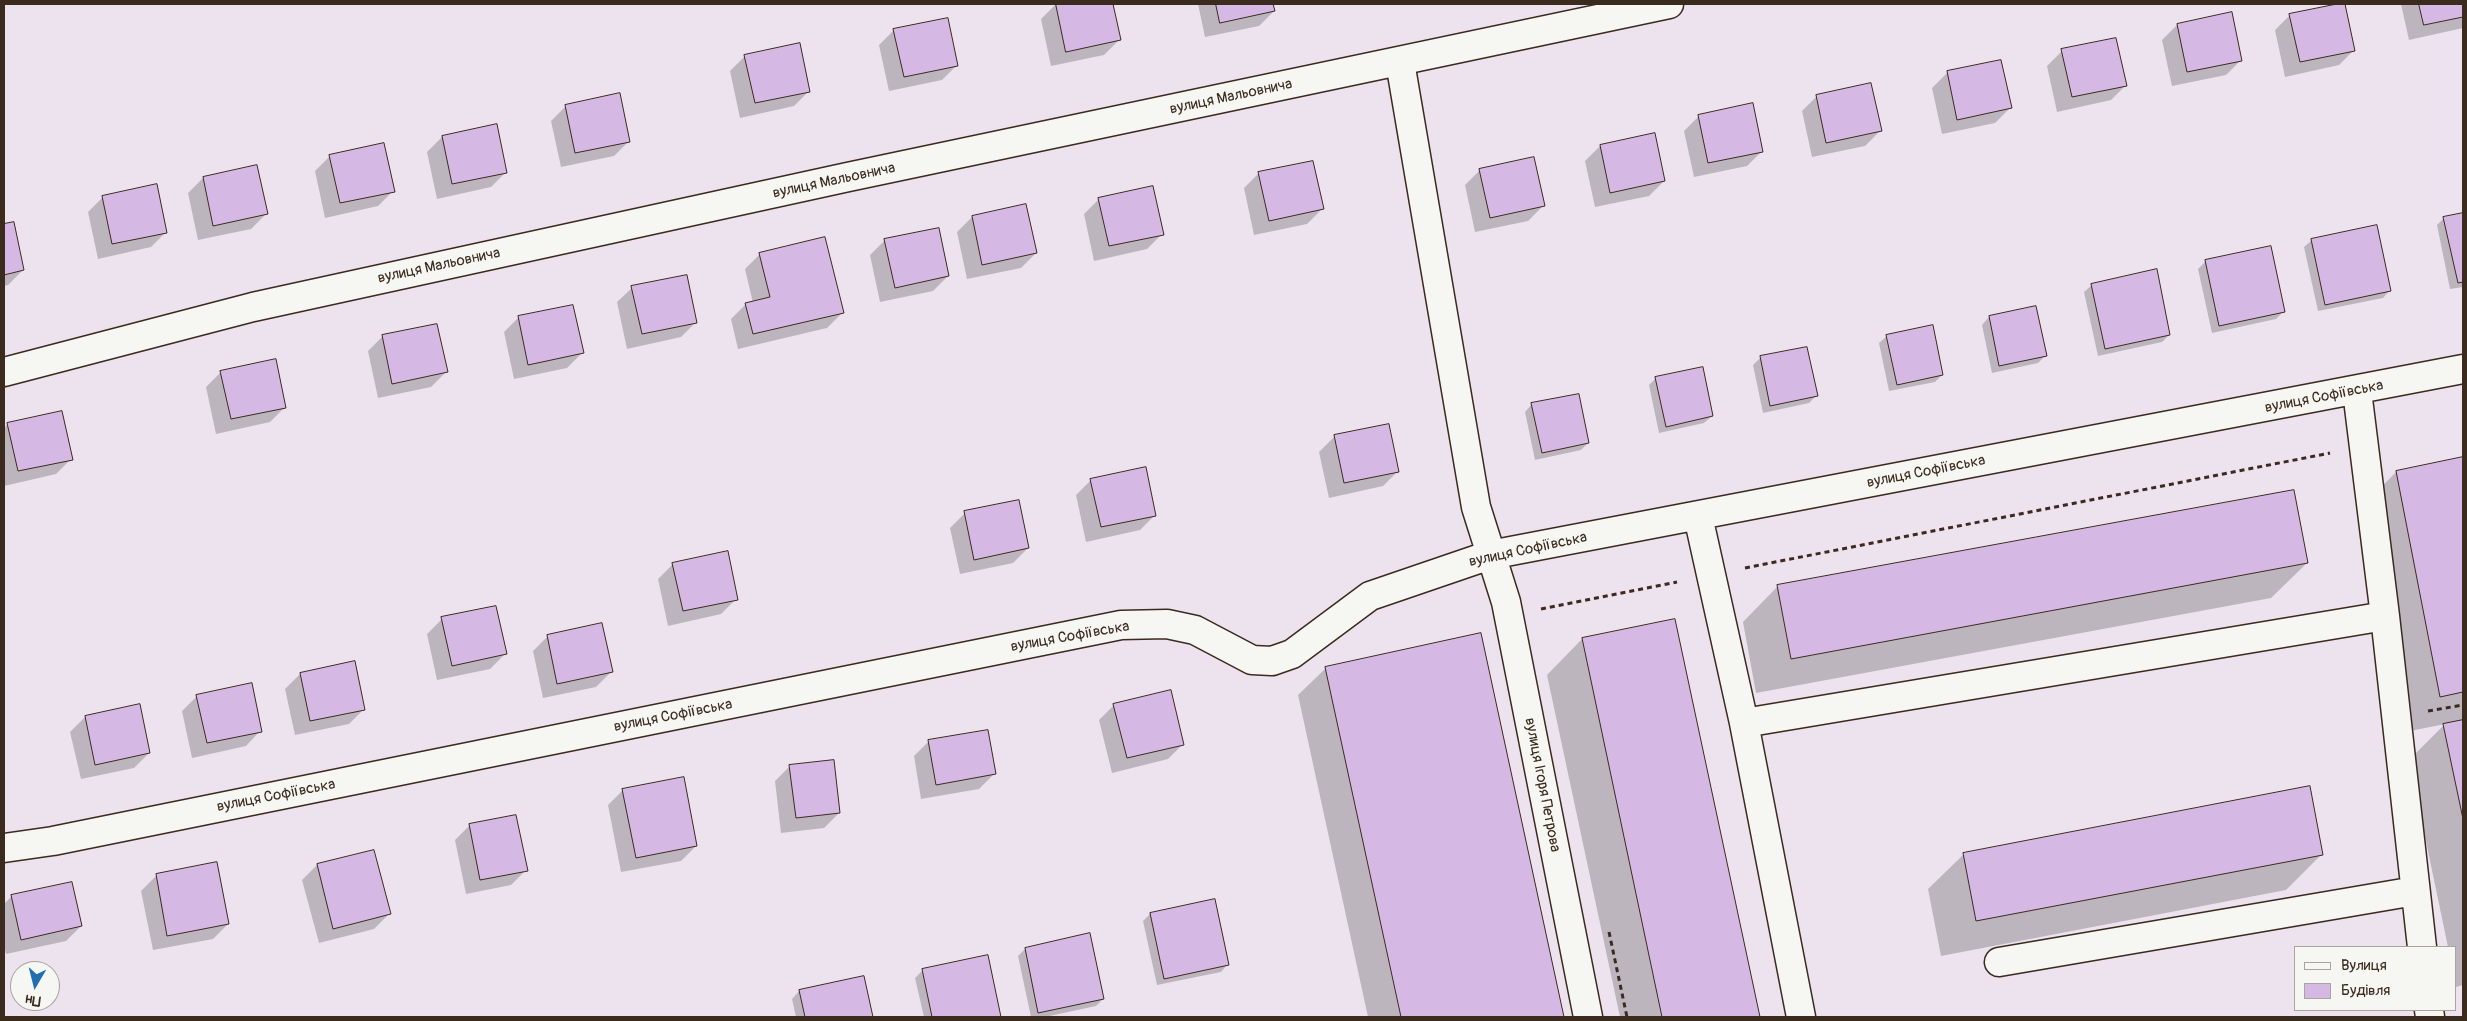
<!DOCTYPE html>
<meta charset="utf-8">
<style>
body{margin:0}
#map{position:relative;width:2467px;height:1021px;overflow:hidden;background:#ece3ee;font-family:Pangolin,sans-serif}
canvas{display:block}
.frame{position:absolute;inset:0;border:5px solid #3b2a1e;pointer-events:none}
.legend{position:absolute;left:2294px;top:946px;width:162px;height:65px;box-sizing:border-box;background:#f6f6f2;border:1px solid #aba49d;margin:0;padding:6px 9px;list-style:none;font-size:15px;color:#3b2a1e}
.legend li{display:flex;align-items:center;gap:10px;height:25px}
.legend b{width:25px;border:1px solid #aba49d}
.north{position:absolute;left:10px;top:961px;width:50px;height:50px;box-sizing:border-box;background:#f6f6f2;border:1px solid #aba49d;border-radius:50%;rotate:188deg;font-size:14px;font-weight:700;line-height:20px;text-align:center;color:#3b2a1e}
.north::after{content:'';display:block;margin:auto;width:18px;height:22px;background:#1f6fb2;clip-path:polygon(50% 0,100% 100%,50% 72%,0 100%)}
</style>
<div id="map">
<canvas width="2467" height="1021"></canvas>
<div class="frame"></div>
<ul class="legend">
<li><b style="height:6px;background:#f6f6f2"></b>Вулиця</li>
<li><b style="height:14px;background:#d6b8e5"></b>Будівля</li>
</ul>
<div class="north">Пн</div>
</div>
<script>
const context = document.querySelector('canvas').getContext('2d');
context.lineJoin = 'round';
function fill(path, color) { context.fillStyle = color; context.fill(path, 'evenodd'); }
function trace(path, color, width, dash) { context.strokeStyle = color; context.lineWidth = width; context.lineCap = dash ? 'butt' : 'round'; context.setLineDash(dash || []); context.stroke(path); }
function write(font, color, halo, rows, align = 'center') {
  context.font = font + ' Pangolin,sans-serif'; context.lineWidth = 4; context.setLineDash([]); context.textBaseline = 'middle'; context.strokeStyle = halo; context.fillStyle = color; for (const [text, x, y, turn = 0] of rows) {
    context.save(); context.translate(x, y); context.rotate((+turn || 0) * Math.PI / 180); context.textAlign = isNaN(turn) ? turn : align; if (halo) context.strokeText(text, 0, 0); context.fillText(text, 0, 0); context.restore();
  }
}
const shadow = new Path2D(`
 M1056,4H1112L1119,40L1104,55L1051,66L1041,19Z
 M1198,4H1272L1274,11L1259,26L1205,37Z
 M2344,4L2354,50L2339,65L2285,77L2275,30L2290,15Z
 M2401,4H2463V28L2409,40Z
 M2231,13L2241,60L2226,75L2172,86L2162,40L2177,25Z
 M894,30L957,65L942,80L889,91L879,45Z
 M2062,51L2126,85L2111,100L2057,112L2047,66Z
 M745,56L809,91L794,106L740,118L730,71Z
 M2001,61L2010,108L1995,123L1942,134L1932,88L1947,73Z
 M1817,96L1880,131L1865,146L1812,157L1802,111Z
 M566,106L629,141L614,156L561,167L551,121Z
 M1699,116L1762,151L1747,166L1694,177L1684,131Z
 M1654,135L1664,181L1649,196L1595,207L1585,161L1600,146Z
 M442,137L506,172L491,187L437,199L427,152Z
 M330,156L393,191L378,206L325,218L315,171Z
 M256,167L266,214L251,229L198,240L188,193L203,178Z
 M1480,170L1543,206L1528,221L1475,232L1465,185Z
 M1259,173L1322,209L1307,224L1254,235L1244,188Z
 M103,197L166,232L151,247L98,259L88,212Z
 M1099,199L1162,234L1147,249L1094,261L1084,214Z
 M1025,206L1036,253L1021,268L967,279L957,232L972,217Z
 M2463,214V287L2450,289L2437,225L2444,218Z
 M13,223L23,270L8,285L4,286V225Z
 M885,240L948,276L933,291L880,302L870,255Z
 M2312,240L2390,290L2383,298L2318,311L2304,247Z
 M760,254L842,313L827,328L738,349L731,319L746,304L753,303L745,269Z
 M2206,261L2283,312L2276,319L2212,333L2198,269Z
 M2092,285L2169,335L2162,342L2098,356L2084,292Z
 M632,288L696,322L681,337L627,349L617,302Z
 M2035,308L2045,356L2038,363L1992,373L1982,325L1989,317Z
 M519,317L582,353L567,368L514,379L504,332Z
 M383,336L446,372L431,387L378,398L368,351Z
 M1887,336L1942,375L1935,382L1889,391L1879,343Z
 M1760,358L1816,396L1809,403L1763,413L1753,365Z
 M221,372L285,407L270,422L216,434L206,387Z
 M1656,378L1712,416L1704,423L1659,433L1649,385Z
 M1532,404L1588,443L1581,450L1535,460L1525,412Z
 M8,424L71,459L56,474L4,486V428Z
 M1334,437L1398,471L1383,486L1329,498L1319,452Z
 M2463,458V985L2456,987V947H2448L2409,760L2445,724L2405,732L2361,508L2396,472Z
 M1091,480L1155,515L1140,530L1086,542L1076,495Z
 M965,513L1028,548L1013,563L960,574L950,528Z
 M2307,563L2271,598L1756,693L1743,622L1778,586Z
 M673,564L736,599L721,614L668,626L658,579Z
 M442,619L505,654L490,669L437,680L427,634Z
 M1674,621L1759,1017H1620L1547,675L1582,639Z
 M1480,635L1563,1017H1368L1298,695L1326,668Z
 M548,636L611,672L596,687L543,698L533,651Z
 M300,674L364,709L349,724L295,735L285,689Z
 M197,696L260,731L246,746L192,758L182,711Z
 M1114,705L1183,744L1168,759L1112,773L1099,720Z
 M85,717L149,753L134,768L81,779L70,732Z
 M929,741L994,774L979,789L921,799L914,756Z
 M790,766L839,813L824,828L781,833L775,781Z
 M623,790L696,846L681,861L621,872L608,805Z
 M470,825L526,870L511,885L466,894L455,840Z
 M373,851L389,914L374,929L319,943L302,880L317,865Z
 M1964,854H2322L2286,890L1941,956L1928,889Z
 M216,864L228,924L213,939L153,950L141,891L156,876Z
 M12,896L81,926L66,941L6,954L4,944V904Z
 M1214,900L1228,964L1221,972L1157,985L1143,921L1150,914Z
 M1025,949L1103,999L1096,1006L1045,1017H1031L1018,956Z
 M987,957L1000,1017H924L915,978L923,970Z
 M863,978L872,1017H796L792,999L799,991Z`);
const building = new Path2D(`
 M1056,4H1113L1121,40L1066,52Z
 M1216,4H1273L1275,11L1220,23Z
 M2337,4H2345L2355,51L2300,62L2289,14Z
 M2419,4H2463V17L2424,25Z
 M2232,12L2242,61L2187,72L2177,24Z
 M948,18L958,66L904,77L893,29Z
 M2116,38L2127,86L2072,97L2061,49Z
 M800,43L810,92L755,103L744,55Z
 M2001,60L2012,108L1957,120L1947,71Z
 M1871,83L1882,131L1826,143L1816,95Z
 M620,93L630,142L575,153L565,105Z
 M1753,103L1763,152L1708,163L1698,115Z
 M497,124L507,173L452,184L442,136Z
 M1655,133L1665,181L1610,193L1600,145Z
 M384,143L395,192L340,203L329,155Z
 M1534,157L1545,206L1490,218L1479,169Z
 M1313,161L1324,209L1269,221L1258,172Z
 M257,165L268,214L213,226L203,177Z
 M157,184L167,233L112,244L102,196Z
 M1153,186L1164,235L1109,246L1098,198Z
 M1026,204L1037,253L982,265L972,216Z
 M2463,213V282L2458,283L2443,217Z
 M14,222L24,270L4,275V224Z
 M2377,225L2391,291L2325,305L2311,239Z
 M939,228L949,276L895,288L884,239Z
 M825,237L844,313L753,334L745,303L770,297L759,253Z
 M2271,246L2285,312L2219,326L2205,260Z
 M2157,269L2170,335L2105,349L2091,284Z
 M687,275L697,323L642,334L631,286Z
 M573,305L584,353L528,365L518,316Z
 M2036,306L2047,356L1999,366L1989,316Z
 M437,324L448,372L392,384L382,335Z
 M1933,325L1943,375L1897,385L1886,335Z
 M1807,347L1818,396L1770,406L1760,356Z
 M276,359L286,408L231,419L220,371Z
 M1703,367L1713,416L1666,427L1655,377Z
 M1579,394L1589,443L1542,453L1531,403Z
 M62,411L73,460L18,471L7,423Z
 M1389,424L1399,472L1344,483L1334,435Z
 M2463,457V692L2440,697L2396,471Z
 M1146,467L1156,516L1101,527L1090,479Z
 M2294,490L2308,563L1791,659L1777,585Z
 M1019,500L1029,548L974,560L964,511Z
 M728,551L738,600L683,611L672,563Z
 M496,606L507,654L452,666L441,617Z
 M1675,619L1760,1017H1662L1582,638Z
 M602,623L613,672L557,684L547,635Z
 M1481,633L1564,1017H1401L1325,667Z
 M355,661L365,710L310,721L300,673Z
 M252,683L262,732L207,743L196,695Z
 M1171,690L1184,745L1127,758L1113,704Z
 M140,704L150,753L95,765L85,716Z
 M2463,720V819L2443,724Z
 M988,730L996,774L936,785L928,740Z
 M834,760L840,813L796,818L789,765Z
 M684,777L697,846L636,858L622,789Z
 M2310,786L2323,855L1976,921L1963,853Z
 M516,815L528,871L480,880L469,824Z
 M374,850L391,914L333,929L317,864Z
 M217,862L229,924L167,936L156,874Z
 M72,882L82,926L21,940L11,895Z
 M1215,899L1229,965L1164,979L1150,913Z
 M1090,933L1104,999L1038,1013L1025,948Z
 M988,955L1001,1017H932L922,969Z
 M864,976L873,1017H805L799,990Z`);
const path = new Path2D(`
 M1745,568L2330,453
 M1541,609L1677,582
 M2428,711L2463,705
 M1609,932L1627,1017`);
const minor = new Path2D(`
 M1400,62L1476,507L1506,602L1588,1017
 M4,372L253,307L848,177L1669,4
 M2357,391L2385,616L2422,947
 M1698,516L1744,723
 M4,848L53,841L1121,625L1167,624L1195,630L1252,660L1272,661L1292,654L1370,596L1490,555L2463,369
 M1999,962L2415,891
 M2429,1010L2430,1017
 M1801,1017L1744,723L2385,616`);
const streetNames = [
 ["вулиця Мальовнича",1231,97,-12],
 ["вулиця Мальовнича",834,181,-12],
 ["вулиця Мальовнича",439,266,-12],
 ["вулиця Софіївська",2324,397,-11],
 ["вулиця Софіївська",1926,472,-11],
 ["вулиця Софіївська",1528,550,-12],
 ["вулиця Софіївська",1070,637,-10],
 ["вулиця Софіївська",673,716,-11],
 ["вулиця Ігоря Петрова",1542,785,79],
 ["вулиця Софіївська",276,796,-11]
];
fill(shadow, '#0003');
fill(building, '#d6b8e5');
trace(building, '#3b2a1e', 1);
trace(minor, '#3b2a1e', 31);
trace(path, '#3b2a1e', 3, [5, 4]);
trace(minor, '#f6f6f2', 28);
write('15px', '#3b2a1e', '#f6f6f2', streetNames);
</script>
